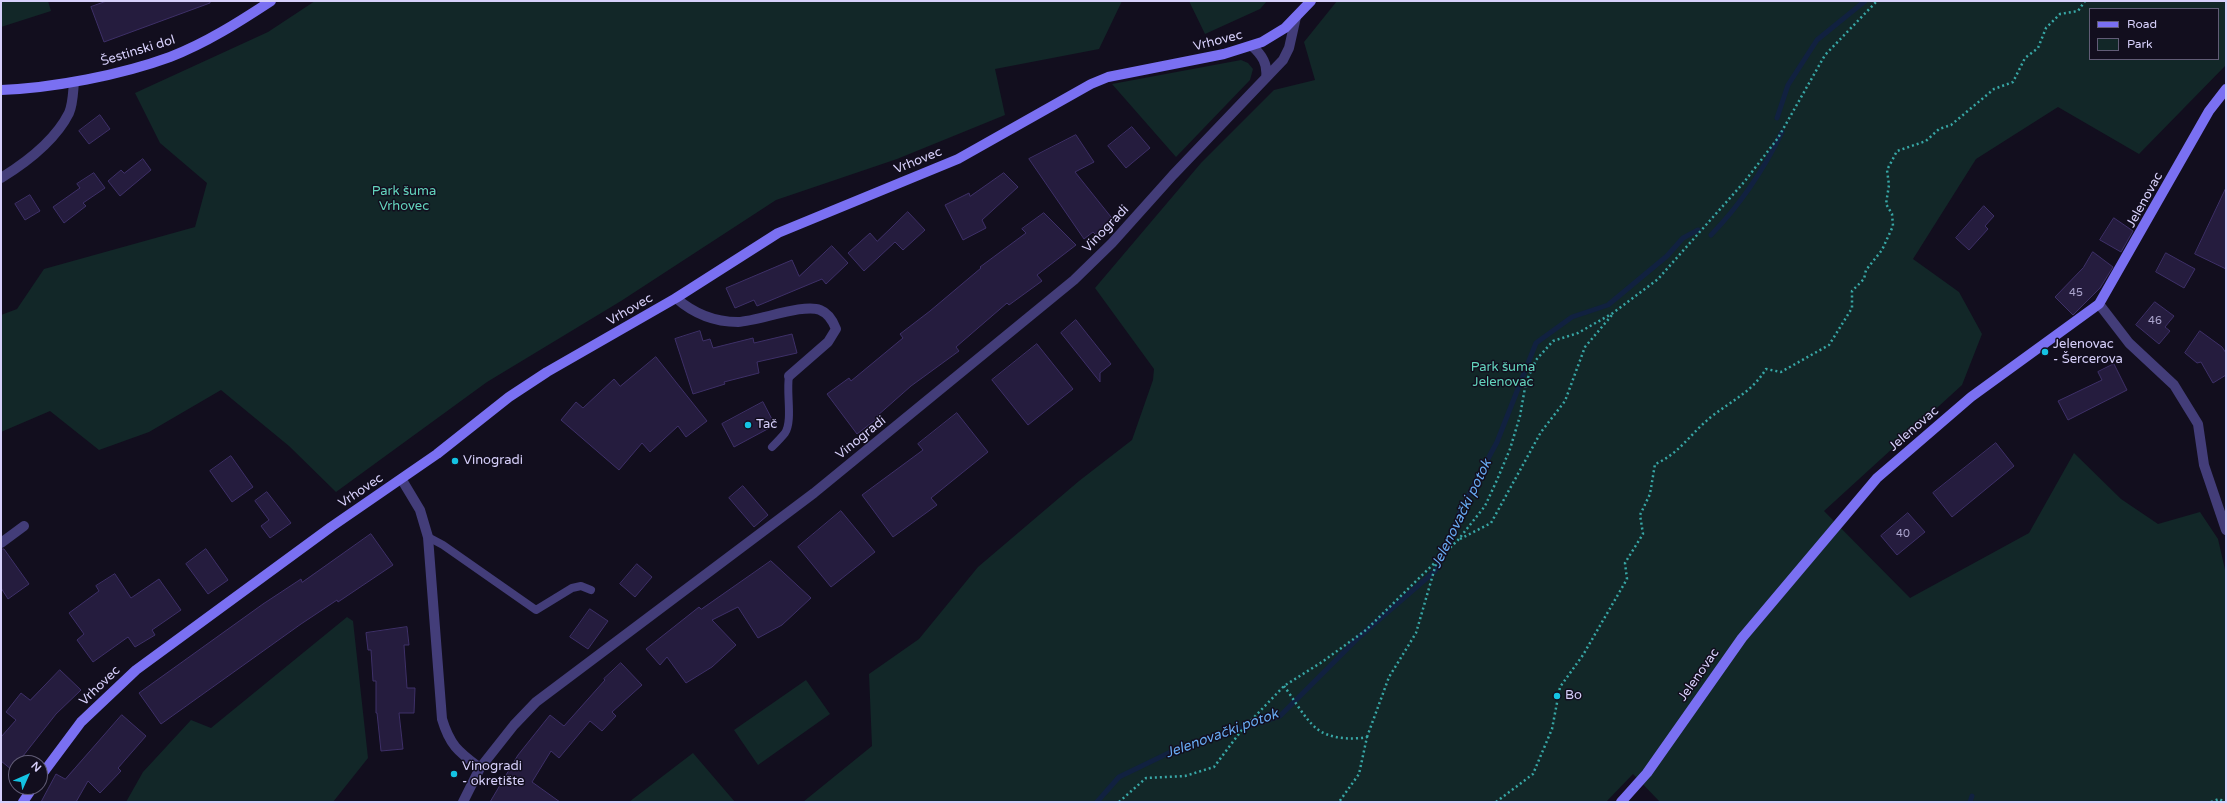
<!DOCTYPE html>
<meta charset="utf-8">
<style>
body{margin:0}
#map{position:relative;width:2227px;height:803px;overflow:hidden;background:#120e1e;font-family:"Varela Round",sans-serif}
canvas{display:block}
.frame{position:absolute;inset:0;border:2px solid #d7d0fb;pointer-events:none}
.legend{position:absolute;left:2089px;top:8px;width:130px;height:52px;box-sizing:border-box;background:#120e1e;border:1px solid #615c76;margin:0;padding:5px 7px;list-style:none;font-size:12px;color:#d7d0fb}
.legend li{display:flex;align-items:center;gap:8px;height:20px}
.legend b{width:20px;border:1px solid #615c76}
.north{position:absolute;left:8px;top:755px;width:40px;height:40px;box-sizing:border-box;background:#120e1e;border:1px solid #615c76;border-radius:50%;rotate:45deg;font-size:11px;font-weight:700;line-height:16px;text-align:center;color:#d7d0fb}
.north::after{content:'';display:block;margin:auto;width:14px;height:18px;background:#14c3e3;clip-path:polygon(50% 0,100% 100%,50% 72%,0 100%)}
</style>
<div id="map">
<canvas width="2227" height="803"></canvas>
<div class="frame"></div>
<ul class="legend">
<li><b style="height:5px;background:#7a70f2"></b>Road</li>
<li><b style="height:11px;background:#122728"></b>Park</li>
</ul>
<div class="north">N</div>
</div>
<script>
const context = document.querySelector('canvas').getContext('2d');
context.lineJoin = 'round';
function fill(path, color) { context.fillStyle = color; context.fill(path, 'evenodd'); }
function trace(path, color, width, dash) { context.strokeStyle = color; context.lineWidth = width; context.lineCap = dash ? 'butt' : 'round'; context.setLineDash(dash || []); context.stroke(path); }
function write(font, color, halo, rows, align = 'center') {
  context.font = font + ' "Varela Round",sans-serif'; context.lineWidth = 3; context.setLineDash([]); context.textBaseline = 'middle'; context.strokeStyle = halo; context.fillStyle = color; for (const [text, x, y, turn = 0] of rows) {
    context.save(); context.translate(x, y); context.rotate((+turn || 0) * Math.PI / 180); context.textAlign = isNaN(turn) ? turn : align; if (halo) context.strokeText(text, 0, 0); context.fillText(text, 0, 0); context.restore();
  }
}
const green = new Path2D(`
 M1,1H48L51,11L1,27Z
 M315,1H1122L1099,49L995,69L1005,115L897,159L776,200L621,301L487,382L336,492L289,446L221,390L149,432L99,450L50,411L1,432V315L17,309L44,269L195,227L207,183L160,143L135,93L268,32Z
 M1189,1H1267L1260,9L1205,34Z
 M1337,1H2226V65L2139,154L2058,107L1976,159L1913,259L1959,292L1982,334L1962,385L1824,511L1910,598L2029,533L2074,453L2121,499L2158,524L2200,512L2218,539L2226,574V802H1660L1633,774L1606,802H803L872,746L869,674L919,639L978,567L1079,481L1132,440L1153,380L1154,369L1095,288L1201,163L1274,90L1315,80L1304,42ZM2090,9H2218V59H2090Z
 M1241,60L1248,63L1253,69L1250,80L1176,157L1112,84Z
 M347,617L353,621L368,758L333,802H126L143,772L191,720L211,728Z
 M806,680L830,714L758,765L734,730Z
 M693,753L735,802H629Z`);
const stream = new Path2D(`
 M1777,118L1788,85L1817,40L1865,1
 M1711,235C1741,204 1763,171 1782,132
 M1097,802L1119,777L1177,749L1280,716L1360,636L1435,571L1447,548L1461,509L1497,442L1536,343L1572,317L1608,305L1667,256L1683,238L1698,230
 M1970,802L1972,796`);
const building = new Path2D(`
 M107,1H210V3L104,42L91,7Z
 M100,115L110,129L89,144L79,131Z
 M1132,127L1150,148L1126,168L1108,146Z
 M1076,135L1094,162L1075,172L1115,222L1097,236L1093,232L1084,239L1029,159Z
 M143,159L151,170L120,196L108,181L121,170L124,173Z
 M94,173L105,188L83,203L86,206L64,223L53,207L80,188L77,184Z
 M1004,173L1018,187L982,220L986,228L963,240L945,205L969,193L970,196Z
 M2226,188V269L2195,254Z
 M30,195L40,211L25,220L15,204Z
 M1984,206L1994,216L1985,226L1988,229L1969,250L1956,238Z
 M908,212L925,230L903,250L895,242L864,271L848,253L870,233L877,241Z
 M1044,213L1076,245L1037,275L1042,281L1009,305L1007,303L956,347L959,351L911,386L877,416L878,418L857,434L827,394L849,378L851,381L903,338L900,334L930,311L981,268L980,267L1026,233L1022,229Z
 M2114,218L2133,231L2121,252L2100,240Z
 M832,246L848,263L826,284L822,279L757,306L754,300L735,308L726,288L792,260L799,276Z
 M2093,252L2113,267L2100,288L2073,315L2055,297L2083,268Z
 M2166,253L2195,269L2184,288L2156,272Z
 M2155,302L2174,316L2165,327L2170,331L2159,344L2136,325Z
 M1076,320L1111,364L1100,373V382L1061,333Z
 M700,331L703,341L710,339L713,348L753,338L754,343L792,334L797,353L757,362L759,373L724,382L725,384L693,394L675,339Z
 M2200,331L2222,347L2226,353V375L2213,383L2201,362L2197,363L2185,353Z
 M1037,344L1073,389L1028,425L992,380Z
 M656,357L707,421L686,437L678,426L650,452L642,443L619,470L561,420L576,402L583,408L614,379L620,386Z
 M2114,364L2127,390L2068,420L2058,401L2102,380L2098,372Z
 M763,402L775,425L734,447L722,424Z
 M957,413L988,452L931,498L937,505L893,537L862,495L923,450L918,444Z
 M1996,443L2014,466L1952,517L1933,493Z
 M231,456L253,487L232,502L210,471Z
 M743,486L768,515L754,527L729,498Z
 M267,492L291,523L270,538L261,526L269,520L255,501Z
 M841,511L875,552L831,587L798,547Z
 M1908,513L1925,532L1897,555L1881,536Z
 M371,534L393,565L338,602L337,600L301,624L161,724L139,693L263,604L301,579L302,582Z
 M1,549H4L29,584L8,599L1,588Z
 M206,549L228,580L208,594L186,564Z
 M771,561L811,598L782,625L758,638L738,607L712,620L736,645L712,667L686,683L667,657L660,665L646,649L699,607L701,609Z
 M637,564L652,577L635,597L620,584Z
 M115,574L131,598L159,579L181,610L152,630L155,635L135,647L128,637L93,662L77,640L84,634L69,613L99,591L96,586Z
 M590,609L608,621L588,649L570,637Z
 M407,627L409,645H404L407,688H415L414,713H399L403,749L381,751L377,713H376V681H373L371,650H368L366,633Z
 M621,663L642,685L612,712L616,716L602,731L590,721L559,758L551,751L532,782L560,802H490L518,755L550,715L564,726L605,680L604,679Z
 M60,670L81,690L56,714L12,770L1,761V737L16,720L6,712L21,693L30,700Z
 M122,715L146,736L118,768L121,771L100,793L88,781L76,802H41L56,774L65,779Z`);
const path = new Path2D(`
 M1460,539L1491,523L1541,432L1565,401L1585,347L1612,315
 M1284,686C1293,698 1305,719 1316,728C1328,739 1352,740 1367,737L1359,774L1339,802
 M1367,737L1389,677L1416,633L1436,564
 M1119,802L1146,778L1185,776L1214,767L1241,731L1284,686L1322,662L1366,630L1458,540L1485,506L1497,480L1510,449L1520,416L1526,382L1536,360L1553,341L1578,333L1613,313L1658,279L1745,181L1778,138L1825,55L1877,1
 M1496,802L1533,774L1552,729L1560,687L1583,655L1627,579L1625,563L1643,534L1640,515L1650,494L1655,464C1678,455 1692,432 1711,417C1731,401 1752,392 1766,369L1781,372L1829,345L1852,308V291L1864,279L1866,270L1882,250L1893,226L1892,214L1886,204L1889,185L1887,170L1897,151L1926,141L1939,129L1951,125L1994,89L2013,82L2025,58L2038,48L2046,28L2060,14L2078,11L2085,1
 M2211,802L2219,799L2225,802`);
const lane = new Path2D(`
 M772,447C776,443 781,438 785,433C793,420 786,393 789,376
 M428,537L443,545L536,610L572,588L581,586L591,590`);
const street = new Path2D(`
 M1252,46C1262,55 1268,64 1266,78
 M1,178C27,162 55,141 69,113C73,104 73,92 74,82
 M676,298C693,313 714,322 738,322C759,321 804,303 820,310C828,313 833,321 836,329L828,342L789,376
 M2099,304L2129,343L2174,385L2198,424L2204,465L2226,530
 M402,480L420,510L428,537L442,719C450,746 459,752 480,768
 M1,543L24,526
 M463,802L480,768L514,725L536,702L814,493L1074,280L1112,243L1173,175L1283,60L1289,48L1296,17`);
const secondary = new Path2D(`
 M1,90C53,88 121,75 170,57C206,43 239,22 271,1
 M40,777L81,722L136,670L331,527L437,454L509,397L547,372L676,298L778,233L958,159L1091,84L1108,77L1224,54L1262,42L1285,28L1311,1
 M23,802L33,787
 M1621,802L1647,773L1742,638L1877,478L1971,397L2099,304L2209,111L2226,89`);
const markers = [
 [2045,352,4,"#14c3e3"],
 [748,425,4,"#14c3e3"],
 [455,461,4,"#14c3e3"],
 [1557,696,4,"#14c3e3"],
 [454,774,4,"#14c3e3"]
];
const numberNames = [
 ["45",2076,293],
 ["46",2155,321],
 ["40",1903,534]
];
const streetNames = [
 ["Vrhovec",1218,41,-14],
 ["Šestinski dol",138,51,-17],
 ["Vrhovec",918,161,-22],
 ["Jelenovac",2145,200,-61],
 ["Vinogradi",1106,229,-46],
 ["Vrhovec",630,310,-30],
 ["Jelenovac",1914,429,-41],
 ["Vinogradi",861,438,-39],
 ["Vrhovec",361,491,-34],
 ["Jelenovac",1699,675,-55],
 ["Vrhovec",100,686,-44]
];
const parkNames = [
 ["Park šuma",404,192],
 ["Vrhovec",404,207],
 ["Park šuma",1503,368],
 ["Jelenovac",1503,383]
];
const poiNames = [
 ["Jelenovac",2053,345],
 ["- Šercerova",2053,360],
 ["Tač",756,425],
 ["Vinogradi",463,461],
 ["Bo",1565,696],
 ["Vinogradi",462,767],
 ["- okretište",462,782]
];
const waterNames = [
 ["Jelenovački potok",1462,514,-64],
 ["Jelenovački potok",1222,734,-20]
];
fill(green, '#122728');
trace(stream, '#112140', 5);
fill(building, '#251c3e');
trace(building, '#3e3068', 1);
trace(path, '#38a7a6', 2.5, [2, 3]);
trace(lane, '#433d79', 8);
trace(street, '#433d79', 10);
trace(secondary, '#7a70f2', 10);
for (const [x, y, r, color] of markers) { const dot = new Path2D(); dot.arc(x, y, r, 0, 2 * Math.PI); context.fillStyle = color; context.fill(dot); trace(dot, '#120e1e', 1.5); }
write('11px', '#aaa3cc', null, numberNames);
write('13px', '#d7d0fb', '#120e1e', streetNames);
write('13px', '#63d4bd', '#120e1e', parkNames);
write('13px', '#d7d0fb', '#120e1e', poiNames, 'left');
write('italic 14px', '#67aaf1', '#120e1e', waterNames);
</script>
